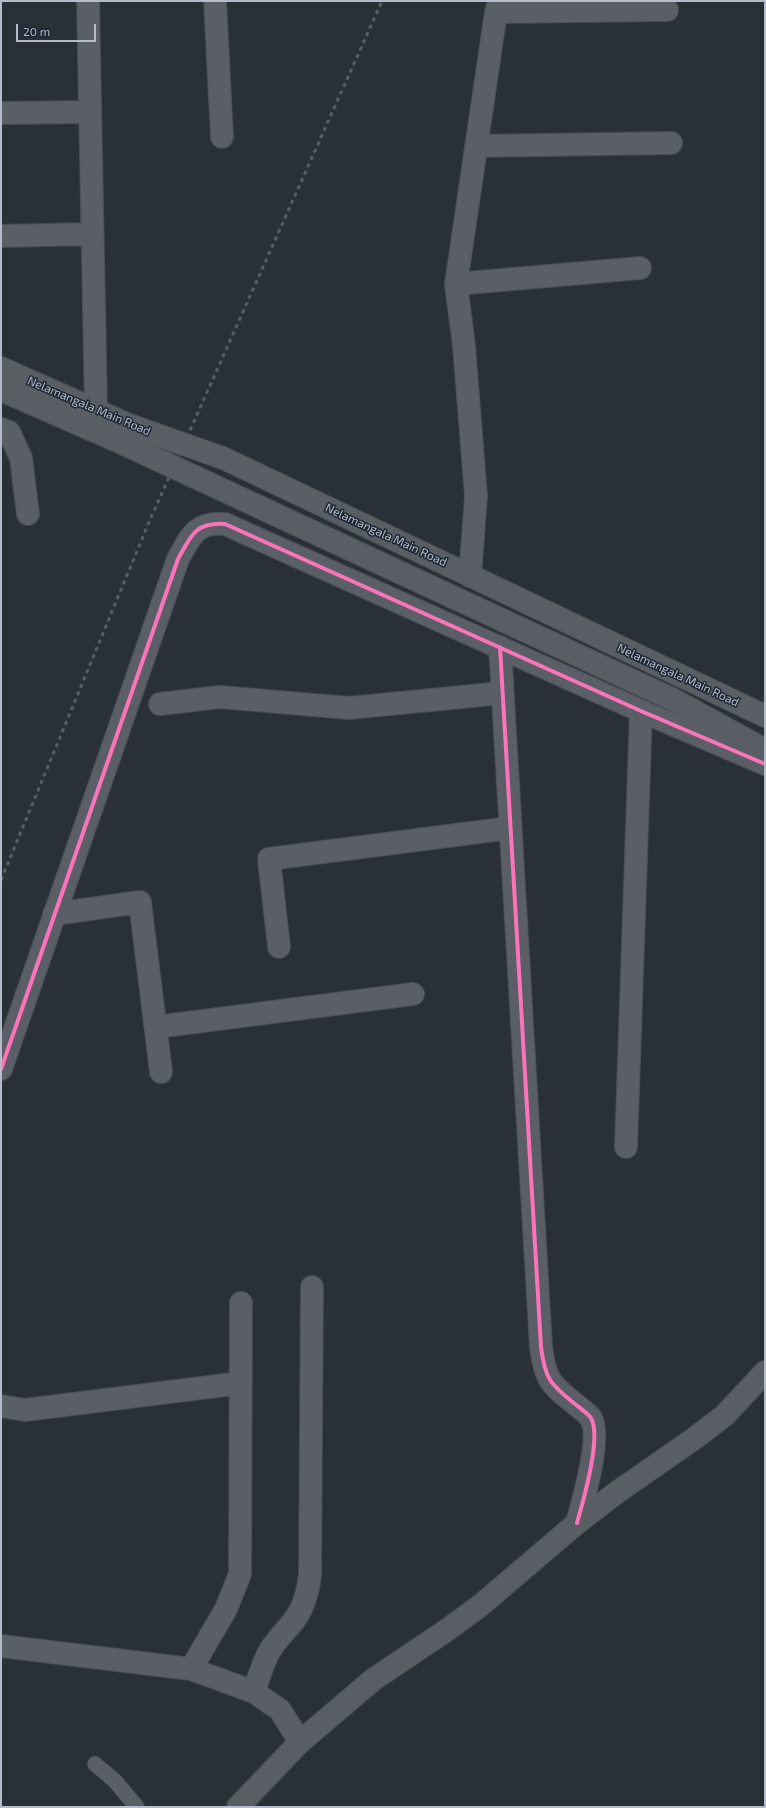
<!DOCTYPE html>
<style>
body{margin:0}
#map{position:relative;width:766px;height:1808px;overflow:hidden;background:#2a3038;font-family:"Exo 2",sans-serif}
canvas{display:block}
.frame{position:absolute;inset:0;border:2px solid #b4bcc9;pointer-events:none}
.scale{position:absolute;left:16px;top:24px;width:80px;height:18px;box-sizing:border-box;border:2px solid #b4bcc9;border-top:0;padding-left:5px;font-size:12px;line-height:14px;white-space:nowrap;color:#b4bcc9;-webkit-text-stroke:3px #1d2633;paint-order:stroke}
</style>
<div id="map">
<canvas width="766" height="1808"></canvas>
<div class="frame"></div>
<div class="scale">20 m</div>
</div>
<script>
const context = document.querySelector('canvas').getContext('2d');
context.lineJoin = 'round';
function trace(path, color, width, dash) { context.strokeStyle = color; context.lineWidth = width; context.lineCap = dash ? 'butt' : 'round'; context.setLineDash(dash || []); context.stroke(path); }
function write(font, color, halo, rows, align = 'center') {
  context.font = font + ' "Exo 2",sans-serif'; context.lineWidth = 3; context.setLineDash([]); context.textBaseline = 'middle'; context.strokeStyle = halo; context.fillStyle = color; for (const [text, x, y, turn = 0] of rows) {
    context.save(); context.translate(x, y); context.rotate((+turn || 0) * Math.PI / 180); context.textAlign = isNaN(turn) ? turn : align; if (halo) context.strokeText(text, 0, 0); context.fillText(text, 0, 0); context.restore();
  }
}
const lane = new Path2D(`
 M95,1764L115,1781L137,1807`);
const street = new Path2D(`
 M88,1L96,409
 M215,1L222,137
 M496,12L667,10
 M1,113L90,112
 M476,146L671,143
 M1,236L92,234
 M456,284L640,268
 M1,429L9,432L21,458L28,514
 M470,576L476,496L464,346L456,284L496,12L499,1
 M500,647L541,1347C545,1379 550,1384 575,1404C580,1408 587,1413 591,1418C602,1437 583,1501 577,1523
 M160,704L220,697L349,708L502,693
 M54,914L140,902L161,1072
 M279,947L269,859L510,828
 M156,1027L413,994
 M1,1069L178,559C191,536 195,522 225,524L641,711L765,764
 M626,1147L641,711
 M1,1406L25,1410L241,1383
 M1,1646L191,1669L254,1692L280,1710L300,1742
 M191,1669L226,1609L240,1574L241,1303
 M254,1692C258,1679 262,1666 268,1654C274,1642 284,1633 292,1623C304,1609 308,1592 310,1575L312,1287`);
const secondary = new Path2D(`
 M1,368L129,425
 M1,390L124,444
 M223,458L765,716
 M210,484L674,700L765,750
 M238,1807L300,1742L374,1679L447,1630L481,1605L577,1523L616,1493L695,1438L725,1415L765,1372`);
const rail = new Path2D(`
 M1,880L149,522L382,1`);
const secondaryBridge = new Path2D(`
 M129,425L223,458
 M124,444L210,484`);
const cycleway = new Path2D(`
 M500,647L541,1347C545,1379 550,1384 575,1404C580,1408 587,1413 591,1418C602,1437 583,1501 577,1523
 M1,1069L178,559C191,536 195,522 225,524L641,711L765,764`);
const streetNames = [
 ["Nelamangala Main Road",89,406,23],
 ["Nelamangala Main Road",386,535,25],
 ["Nelamangala Main Road",678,675,25]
];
trace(lane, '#484c53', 16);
trace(street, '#484c53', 24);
trace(secondary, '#484c53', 24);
trace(lane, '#5a5e66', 15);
trace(street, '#5a5e66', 22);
trace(secondary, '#595d64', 22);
trace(rail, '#595d64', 3, [4, 4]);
trace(secondaryBridge, '#484c53', 24, []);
trace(secondaryBridge, '#595d64', 22);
trace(cycleway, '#fb73b8', 4);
write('12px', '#b4bcc9', '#1d2633', streetNames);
</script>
